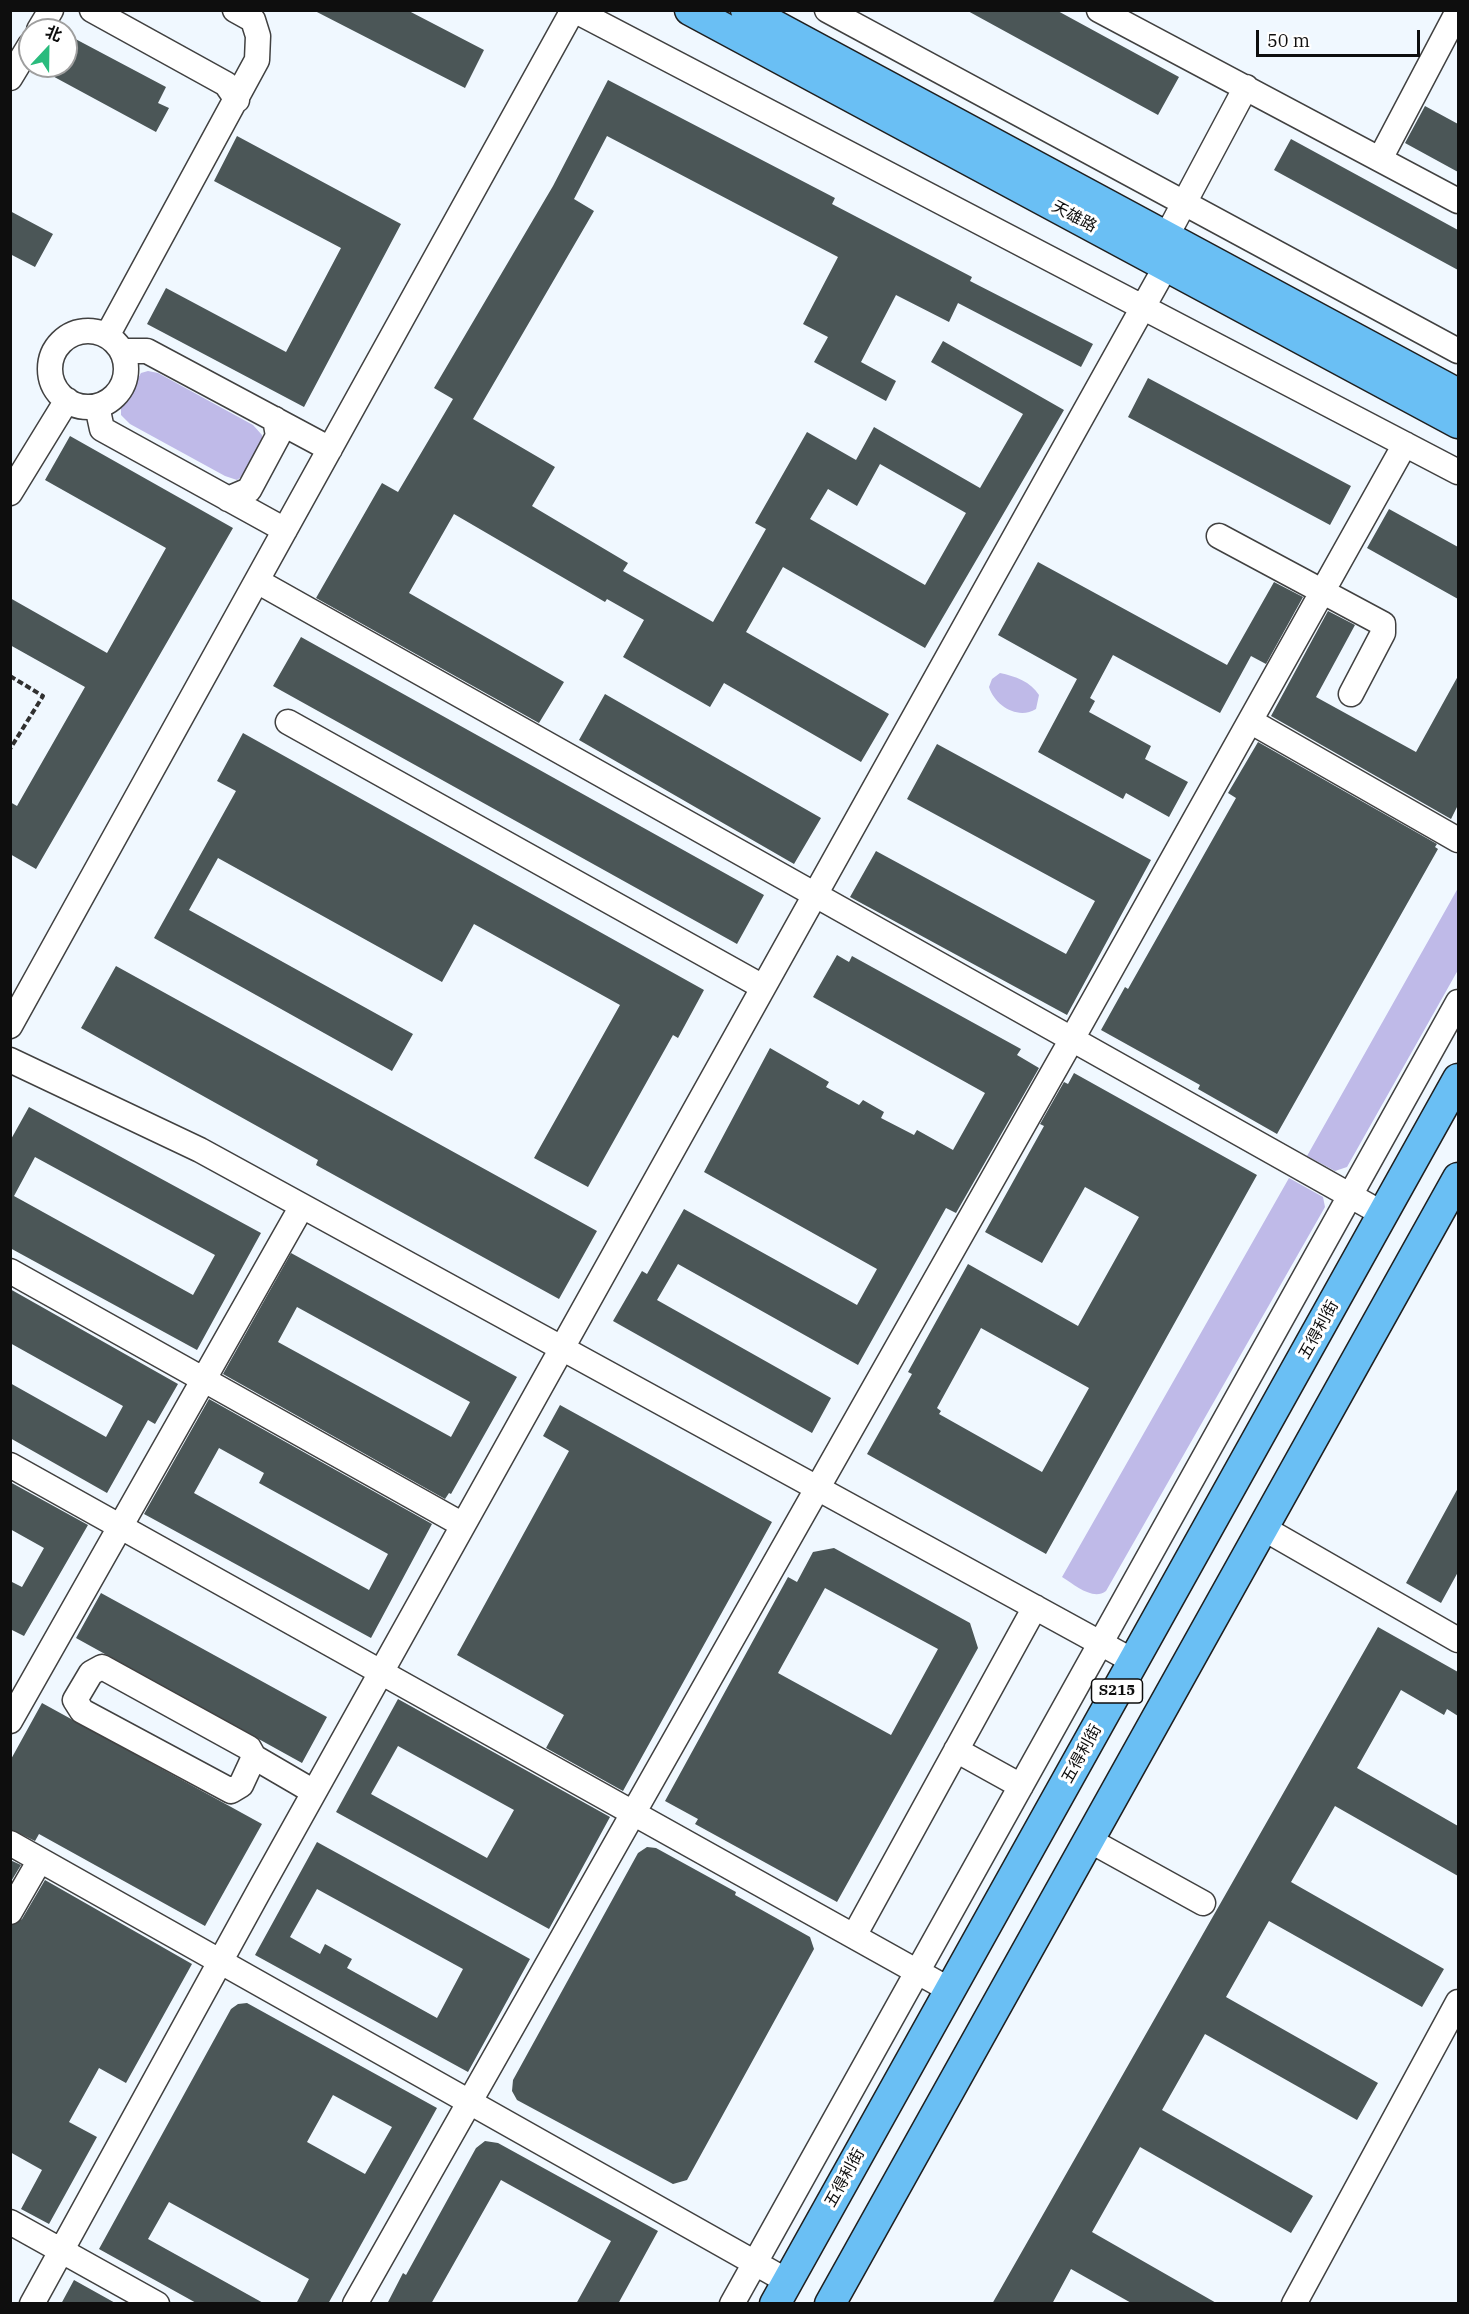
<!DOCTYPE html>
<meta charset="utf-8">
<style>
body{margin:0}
#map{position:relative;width:1469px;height:2314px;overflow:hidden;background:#f0f8ff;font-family:"IBM Plex Serif","Noto Sans SC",serif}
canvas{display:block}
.frame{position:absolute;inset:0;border:12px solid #0e0e0e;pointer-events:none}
.north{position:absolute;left:18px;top:18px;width:60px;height:60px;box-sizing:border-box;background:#fff;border:2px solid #9f9f9f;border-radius:50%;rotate:22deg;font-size:16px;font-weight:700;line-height:24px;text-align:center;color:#0e0e0e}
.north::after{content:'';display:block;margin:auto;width:21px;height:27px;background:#2abb7d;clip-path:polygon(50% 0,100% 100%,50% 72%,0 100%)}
.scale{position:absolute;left:1256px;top:30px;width:164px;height:27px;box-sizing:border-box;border:3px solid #0e0e0e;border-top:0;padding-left:8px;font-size:18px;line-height:21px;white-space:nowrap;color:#0e0e0e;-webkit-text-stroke:4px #fff;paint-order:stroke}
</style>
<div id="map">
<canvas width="1469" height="2314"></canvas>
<div class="frame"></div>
<div class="north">北</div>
<div class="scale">50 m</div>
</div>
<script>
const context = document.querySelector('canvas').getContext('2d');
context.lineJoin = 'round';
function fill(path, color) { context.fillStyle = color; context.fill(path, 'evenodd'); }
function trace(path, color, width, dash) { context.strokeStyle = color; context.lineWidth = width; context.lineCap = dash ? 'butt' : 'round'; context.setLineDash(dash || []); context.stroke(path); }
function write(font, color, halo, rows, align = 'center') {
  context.font = font + ' "IBM Plex Serif","Noto Sans SC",serif'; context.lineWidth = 6; context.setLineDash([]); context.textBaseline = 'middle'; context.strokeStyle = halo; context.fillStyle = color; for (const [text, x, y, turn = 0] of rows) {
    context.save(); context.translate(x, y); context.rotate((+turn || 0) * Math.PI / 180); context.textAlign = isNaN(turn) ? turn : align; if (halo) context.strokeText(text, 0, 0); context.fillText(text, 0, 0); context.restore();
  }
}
const green = new Path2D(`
 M148,371L158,373L253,425L262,435V443L241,477L237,480L225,476L130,424L121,415V407L141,373Z
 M1000,673C1015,676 1031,682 1039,695L1036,709C1018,720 995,706 989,687L992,679Z
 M1458,888V970L1347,1167L1335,1171L1307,1156Z
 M1289,1178L1323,1197L1325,1207L1106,1591C1093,1601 1075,1585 1062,1577Z`);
const building = new Path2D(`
 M313,10H407L484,50L465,88Z
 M966,10H1056L1179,77L1158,115Z
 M66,34L166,87L158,103L169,108L156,132L34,66H66Z
 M608,80L835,198L832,204L972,277L970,281L1093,344L1081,367L958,303L949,322L896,295L861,362L896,381L886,401L814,362L828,337L803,324L838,257L607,136L574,199L594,211L473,419L555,467L532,506L628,563L623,571L713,622L766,529L755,523L807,432L856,460L874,427L980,488L1023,414L931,362L943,341L1064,410L925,648L783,567L746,632L889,714L861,762L724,683L710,707L623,657L644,620L607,599L605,602L454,514L409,593L564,682L539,723L316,598L382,483L398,492L453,399L434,388L553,186ZM880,464L966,513L925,585L810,519L828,489L857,506Z
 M1425,106L1458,124V172L1405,143Z
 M237,136L401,224L304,407L147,324L166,288L286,352L341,248L214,181Z
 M1291,139L1458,230V270L1274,170Z
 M10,211L53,234L35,267L10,254Z
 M1148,378L1351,486L1330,525L1128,417Z
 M70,436L233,528L36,869L10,854V802L17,806L85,687L10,645V598L107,653L166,548L45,480Z
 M1389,509L1458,547V599L1367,548Z
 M1038,562L1227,665L1274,582L1303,597L1266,664L1251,656L1220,713L1113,655L1090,698L1095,701L1089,712L1151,746L1145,759L1188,782L1169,817L1126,793L1123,799L1038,752L1077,679L998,635Z
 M1328,611L1355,625L1316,697L1416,752L1458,676V805L1451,819L1271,716Z
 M301,637L764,895L737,944L273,686Z
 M605,694L821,818L794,864L579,740Z
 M243,733L704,990L678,1038L673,1035L588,1187L534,1158L620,1005L474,924L442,982L218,858L189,910L413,1034L392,1071L154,938L236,791L217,781Z
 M1258,742L1437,844L1435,847L1438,849L1277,1134L1198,1089L1200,1085L1101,1030L1125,987L1128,989L1236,798L1228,793Z
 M937,744L1151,860L1067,1015L850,897L876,851L1066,954L1095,901L907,799Z
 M837,955L849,962L852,956L1021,1049L1017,1055L1039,1068L956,1213L946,1208L858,1365L678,1264L657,1300L831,1398L812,1433L613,1321L642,1271L647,1274L684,1209L857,1305L877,1269L704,1172L770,1048L829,1082L826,1087L859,1105L863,1100L884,1112L881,1118L914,1135L917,1130L953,1150L985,1093L813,997Z
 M116,966L597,1231L559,1299L316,1165L318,1160L81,1028Z
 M1074,1073L1257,1175L1046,1554L867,1454L912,1374L908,1372L968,1264L1078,1326L1139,1217L1085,1187L1042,1263L985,1232L1044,1126L1040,1124L1064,1082L1068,1084ZM981,1328L1089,1388L1042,1472L939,1414L941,1411L937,1408Z
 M29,1107L261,1233L197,1350L10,1248V1141ZM35,1157L215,1255L193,1295L14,1196Z
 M291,1253L517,1377L451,1494L449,1493L445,1499L223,1374ZM297,1307L470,1402L451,1437L278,1342Z
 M10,1289L178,1384L155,1424L148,1420L107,1493L10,1438V1383L106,1437L123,1406L10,1343Z
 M209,1399L432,1524L371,1638L144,1514ZM219,1448L264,1473L259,1483L388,1554L369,1590L194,1493Z
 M560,1405L772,1522L623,1791L546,1748L564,1715L457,1655L569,1451L543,1436Z
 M10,1482L88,1525L24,1636L10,1629V1581L22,1587L44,1548L10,1529Z
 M1458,1488V1572L1441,1603L1406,1583Z
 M834,1548L970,1623L978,1648L837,1902L695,1824L698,1819L665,1801L788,1577L797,1582L813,1552ZM825,1588L938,1649L891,1735L778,1673Z
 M101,1593L327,1717L302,1763L76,1638Z
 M1378,1627L1458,1672V1716L1447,1709L1444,1715L1401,1690L1357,1768L1458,1826V1876L1335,1806L1291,1882L1444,1969L1422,2007L1269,1921L1226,1997L1378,2083L1357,2120L1205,2034L1162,2110L1313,2196L1291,2233L1140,2147L1092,2232L1218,2304H1133L1071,2269L1052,2304H992Z
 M398,1699L610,1817L549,1929L336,1812ZM398,1746L514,1810L487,1858L371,1794Z
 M42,1703L262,1824L205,1926L39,1834L35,1841L10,1829V1761Z
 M317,1842L530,1959L468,2072L255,1955ZM317,1889L463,1969L437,2018L347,1968L352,1959L325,1944L320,1954L290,1937Z
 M647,1847L656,1848L736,1892L735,1895L810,1937L814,1949L687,2180L673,2184L517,2100L512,2091L513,2080L638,1853Z
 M10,1860L21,1865L10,1883Z
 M45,1880L192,1964L126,2083L99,2068L69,2122L97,2137L49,2224L21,2209L42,2170L10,2152V1926L22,1919Z
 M247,2003L437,2108L328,2304H296L309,2279L169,2202L148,2239L265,2304H198L99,2249L231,2009L238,2004ZM333,2095L392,2127L365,2174L307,2142Z
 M485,2141L498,2143L658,2231L618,2304H576L611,2241L501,2180L431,2304H387L403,2273L406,2275L476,2148Z
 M74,2280L117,2304H61Z`);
const path = new Path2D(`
 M10,676L43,696L10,749`);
const minor = new Path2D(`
 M92,10L226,84L237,100
 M574,10L1458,472
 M827,10L1458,351
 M1099,10L1458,201
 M39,30L51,10
 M10,78L30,45
 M1380,159L1458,11
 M1166,237L1246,87
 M50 369a38 38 0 1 1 76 0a38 38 0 1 1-76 0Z
 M107,336L257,60L258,36L253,20L235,10
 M122,351H147L330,449
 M97,406L102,429L285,530
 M10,493L67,400
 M228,499L249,490L278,436L275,419
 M1219,536L1383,624V633L1351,694
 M257,581L1383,1214
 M1250,721L1458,840
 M288,722L763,987
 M10,1026L573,10
 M10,1060L200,1150L1133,1661
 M10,1271L463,1525
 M10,1465L950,1990
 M1263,1528L1458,1640
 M10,1721L302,1206
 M956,1750L1021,1786
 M254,1757L241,1785L231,1791L82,1711L75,1700L91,1673L102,1667L249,1748L254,1757L314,1792
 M1089,1840L1203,1903
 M10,1843L787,2281
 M10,1912L40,1860
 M854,1936L1035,1607
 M10,2222L157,2304
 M32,2304L259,1891L1166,266
 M355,2304L1072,1039L1405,444
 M732,2304L1458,1002
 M1294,2304L1458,2002`);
const major = new Path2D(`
 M690,10L1458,423
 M746,10L1458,394
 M775,2304L1458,1079
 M830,2304L1458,1178`);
const shields = [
 [1117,1691,51]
];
const shieldNames = [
 ["S215",1117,1691]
];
const streetNames = [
 ["天雄路",1074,217,28],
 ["五得利街",1319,1330,-61],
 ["五得利街",1082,1754,-61],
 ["五得利街",845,2178,-61]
];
fill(green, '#bfbae8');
fill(building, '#4b5657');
trace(minor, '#414141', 27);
trace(major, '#1f1f1f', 33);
trace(path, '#303030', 4, [6, 3]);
trace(minor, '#fff', 24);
trace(major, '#6abff4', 30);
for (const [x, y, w] of shields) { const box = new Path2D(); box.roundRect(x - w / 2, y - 12, w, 24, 4.5); context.fillStyle = '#fff'; context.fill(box); trace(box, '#0e0e0e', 1.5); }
write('bold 15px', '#0e0e0e', null, shieldNames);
write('16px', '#0e0e0e', '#fff', streetNames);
</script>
